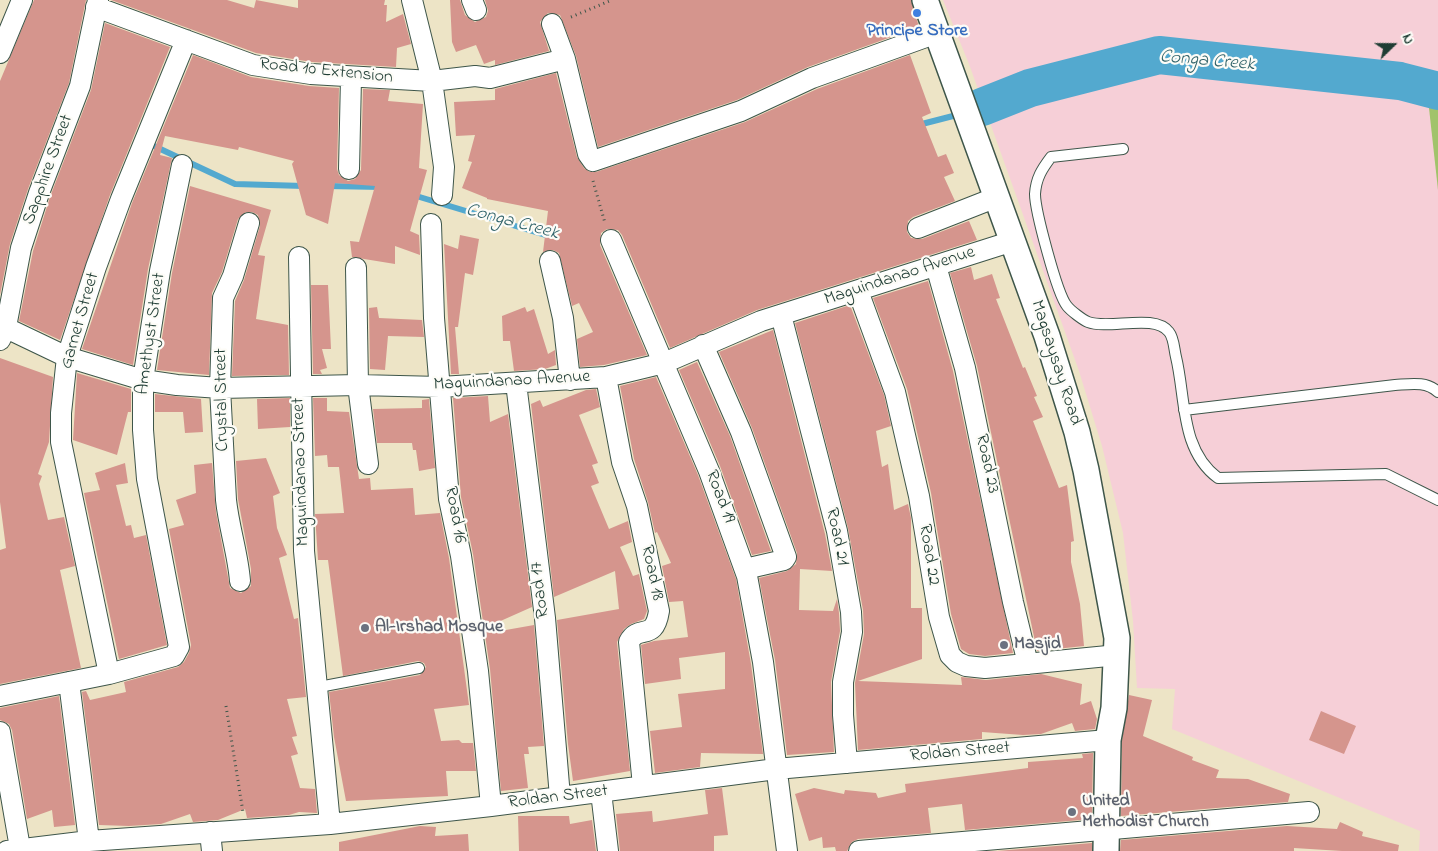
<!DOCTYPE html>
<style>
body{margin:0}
#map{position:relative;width:1438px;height:851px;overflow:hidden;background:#ede4c6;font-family:"Indie Flower",sans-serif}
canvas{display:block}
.north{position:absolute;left:1368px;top:20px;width:50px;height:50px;-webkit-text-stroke:4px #fdfcf7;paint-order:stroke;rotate:68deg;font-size:14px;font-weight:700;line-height:20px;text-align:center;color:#1f3d34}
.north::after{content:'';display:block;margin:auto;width:18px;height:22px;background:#1f3d34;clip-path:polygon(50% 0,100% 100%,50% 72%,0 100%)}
</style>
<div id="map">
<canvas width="1438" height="851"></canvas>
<div class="north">N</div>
</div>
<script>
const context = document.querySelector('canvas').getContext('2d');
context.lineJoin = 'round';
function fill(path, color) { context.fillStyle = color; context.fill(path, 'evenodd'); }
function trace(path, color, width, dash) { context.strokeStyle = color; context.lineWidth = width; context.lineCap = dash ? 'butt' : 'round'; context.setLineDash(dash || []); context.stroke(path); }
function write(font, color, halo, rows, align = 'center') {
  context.font = font + ' "Indie Flower",sans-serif'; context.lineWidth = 4.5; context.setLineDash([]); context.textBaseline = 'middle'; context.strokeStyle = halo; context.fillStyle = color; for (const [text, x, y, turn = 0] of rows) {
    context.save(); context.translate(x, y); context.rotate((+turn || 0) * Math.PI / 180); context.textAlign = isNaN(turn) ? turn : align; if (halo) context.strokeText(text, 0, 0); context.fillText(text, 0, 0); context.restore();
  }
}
const built = new Path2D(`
 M943,0H1438V851H1419L1420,831L1172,729L1175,689L1137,688L1133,621L1123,533L1102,446L1079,371L969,64Z`);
const green = new Path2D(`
 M1428,99L1438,101V190Z`);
const stream = new Path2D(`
 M918,125L953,116
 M154,146L235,184L304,186
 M327,186L382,187
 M413,195L552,237`);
const river = new Path2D(`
 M982,107L1030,88L1159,55L1400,81L1438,91`);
const building = new Path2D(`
 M34,0H86L69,83L28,189L10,244L0,295V81Z
 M111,0H227L254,8L256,0L298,8V0H385L384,5H387L386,22L403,14L411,44L397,48L396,67L312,62L256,53Z
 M450,0H460L465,15L475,22L486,17L488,11L485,0H911L919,27L808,67L737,100L598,147L576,56L560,15L548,13L540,22L549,51L495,65V60L484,64L476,45L456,52L452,42Z
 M105,23L170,47L110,195L60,340L19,321L33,251L50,197L91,90Z
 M193,55L251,77L309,86L339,88L337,169L339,175L348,181L355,179L361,170L363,89L390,90L388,101L423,104L419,168L427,170L410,231L419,235L420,255L395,246V264L352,257L350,241L359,242L375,186L335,183L328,224L306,215L292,164L294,161L239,147L238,150L165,136L160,155L172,158L148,269L133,365L82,349L132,203Z
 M910,55L931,113L922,117L938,157L946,154L954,173L944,177L955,201L913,217L908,221L907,232L911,238L922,239L969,221L977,240L757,310L670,348L622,235L618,230L607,229L601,233L600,245L647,355L604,365L580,367L577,339L593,332L579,303L572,306L559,253L553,250L543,252L548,211L487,199V198L462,188L472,162L468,161L475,135L456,136L454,102L495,100V89L556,73L577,157L584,168L590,172H596L745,122L817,89Z
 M190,186L271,210L258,255L265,256L256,319L288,325L289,375L232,376L235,301L244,280L260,226L258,215L252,212H246L238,219L222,272L212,293L209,375L157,370L172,273Z
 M460,235L479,239L473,275L465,273L458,327H455L459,374H451L444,244L458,249Z
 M971,267L974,280L992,274L1000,298L996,299L1023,368L1025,367L1037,396L1034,397L1043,417L1033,421L1059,488L1067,485L1074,541L1071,542V562L1080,604L1084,646L1037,651L977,366L950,273Z
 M928,281L953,371L1013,653L985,656L969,654L961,649L951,614L931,493L907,389L873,298Z
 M311,285H328L331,349H322L327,368L320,370L322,374H313Z
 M850,305L884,395L891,426L876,431L882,467L888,464L894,510L908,504L911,518V608H922V659L858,681L962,685L961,677L986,680L1041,674L1082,684L1080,705L1091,701L1097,719L1095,729L1075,731L1072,723L1041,734L1023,735L982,732V739L858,750L855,683L864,634L863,610L848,528L795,323Z
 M377,307L379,318L422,320L424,337L388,336L385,370L370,369L369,308Z
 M525,307L527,312L534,309L548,354L555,350L556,365L545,369L514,371L510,341H503L502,316Z
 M773,330L825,534L832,571L800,569L799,610L833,611L837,599L839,613L840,631L831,682L834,752L787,755L775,660L759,578L787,571L796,564L797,553L752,428L719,352Z
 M0,358L53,377L49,442L38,474L42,476L39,484L48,520L64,517L75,566L60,570L81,668L0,684V550L6,548L0,502Z
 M697,362L730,436L771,551L752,555L720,466L679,370Z
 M77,373L131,389V412H128L117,455L73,440Z
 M656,377L698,475L736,579L751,664L763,754L701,753L700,767L655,773L650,731L682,727L678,694L725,689V652L679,658L681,679L645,684L641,645L654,641L688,637L683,601L669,602L662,566L671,563L657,532L655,533L648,502L634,459L620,386Z
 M596,389L600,407L579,415L598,463L592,465L599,483L591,486L609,529L628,521L632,542L620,547L633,576L639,574L647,611L644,619L631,624L624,629L617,642L630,771L573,781L568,744L557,620L619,609L615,571L554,597L531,404L540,400L543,407L586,390Z
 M155,394L201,399L203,432L185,433L183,412H155Z
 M488,396L490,422L508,414L532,607L487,627L489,633L534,625L544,746L528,747L529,754H524L528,788L501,791L490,669L473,554L461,497L453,398Z
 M290,398V427L258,429L257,399Z
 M313,398H327V411L349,412L359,479L370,478L371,490L413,488L415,515L440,513L449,558L469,705L434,709L441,741L459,740L462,743H473L476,771H446L448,796L346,801L334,737L329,692L420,675L426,667L424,663L418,661L343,676L328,560H318L315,514L344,513L339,467H328L327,455L315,456Z
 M429,399L435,468L419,471L416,450H413L412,443H377L373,409L422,408V400Z
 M266,458L280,493L273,496L277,528L287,555L279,558L294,619L298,618L306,697L287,699L297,736L292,737L298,754L291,756L300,788L315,789L317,813L299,812L289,815L247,818L245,809L218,820L193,822L190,814L161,824L129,826L99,825L82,692L86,691L90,700L126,692L124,682L178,667L184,662L189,653L191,645L169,529L184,525L176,500L196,493L194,465L212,463L216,512L230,588L241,593L251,586V569L238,499L236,461Z
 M125,463L128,483L116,485L126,526L131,525L134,538L146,535L167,645L119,659L84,493L100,490L95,473Z
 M1129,695L1152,700L1143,736L1193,757L1192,760L1219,770L1216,778L1248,779L1290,794L1288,802L1121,816L1122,741Z
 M59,696L75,825L54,827L52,810L27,819L12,730L9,724L0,720V708Z
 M1321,711L1356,726L1344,754L1309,740Z
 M1093,753L1092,819L965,830L962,804L928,808L931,833L858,839L852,842L847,851H836L835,847L823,848L822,837L809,841L795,794L814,788L844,794L845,790L876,793L878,798L906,792L905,784L1028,768V762L1083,758L1082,754Z
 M722,788L728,835L714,836V851H620L616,814L652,811L653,822L708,814L705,790Z
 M518,816H569L570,824L592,820L596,851H519Z
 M1340,822L1363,832L1362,836L1399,845L1398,851H1342L1294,848V851H1120L1121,840L1287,826L1337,829Z
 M420,826L436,827L435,836L468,834L469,851H339V842Z
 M1092,843V851H997Z`);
const path = new Path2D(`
 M571,17L612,0
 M593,181L605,223
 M226,706L243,812`);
const service = new Path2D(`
 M1123,149L1051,157C1042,169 1036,178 1035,194C1035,210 1057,294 1067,306C1071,311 1083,320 1088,322C1109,330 1155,313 1169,332C1174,338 1174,349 1176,357C1186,398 1180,450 1218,478L1386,474L1438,500
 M1184,410L1395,385C1411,384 1426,381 1438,392
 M319,687L419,668`);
const minor = new Path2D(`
 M412,0L432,81L444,167L442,195
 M472,0L476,10
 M96,7L253,65L311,74L432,81L475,76L490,78L565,59
 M552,24L565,59L588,154L593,161L741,111L812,78L937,33
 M0,53L22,0
 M349,169L351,78
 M431,224L434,318L449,499L461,556L478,671L491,806
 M918,228L997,197
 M611,240L709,471L747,576L763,662L787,851
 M299,257L304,551L330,824
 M550,261L563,318L570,380
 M936,266L965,368L1013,602L1028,664
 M356,268L358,385L368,464
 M858,291L895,392L919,496L939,617L950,655L957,662L966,666L985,668L1118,655
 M781,315L837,531L851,612L852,632L843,682V715L847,763
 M0,325L67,357L143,380L177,385L220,388L358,385L440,387L606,377L664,363L761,321L1013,241
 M0,340L6,327L21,248L39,193L80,86L98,0
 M703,345L741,432L786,557L784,560L745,569
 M606,377L622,462L637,506L659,611C654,643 639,623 629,642L643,786
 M516,383L545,618L560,797
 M240,581C238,554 229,528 226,500L220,388L223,298L233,276L249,223
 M109,674L61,442V413L67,357L96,267L121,199L186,40
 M69,682L89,841
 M0,696L109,674L174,656L179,647L147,479L143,430V380L160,271L182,165
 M0,732L20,848
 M601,792L608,851
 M210,832L212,851
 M7,851L89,841L330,824L491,806L776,769L1108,740
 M859,851L1309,812`);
const tertiary = new Path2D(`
 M925,0L1047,336L1077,432L1086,470L1117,638L1114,708L1108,740L1106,851`);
const markers = [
 [917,13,5,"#3f7fe0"],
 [365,628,5,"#6b7280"],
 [1004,645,5,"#6b7280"],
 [1072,812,5,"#6b7280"]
];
const shopNames = [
 ["Principe Store",917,32]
];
const streetNames = [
 ["Road 10 Extension",326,72,6],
 ["Sapphire Street",49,170,-70],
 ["Maguindanao Avenue",900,277,-18],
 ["Garnet Street",81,321,-74],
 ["Amethyst Street",152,334,-82],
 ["Magsaysay Road",1055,363,72],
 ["Maguindanao Avenue",512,382,-3],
 ["Crystal Street",223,400,-91],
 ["Road 23",986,464,78],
 ["Maguindanao Street",302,472,-92],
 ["Road 19",719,497,69],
 ["Road 16",454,515,80],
 ["Road 21",836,537,78],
 ["Road 22",928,555,81],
 ["Road 18",651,573,78],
 ["Road 17",541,590,-97],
 ["Roldan Street",960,753,-5],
 ["Roldan Street",558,798,-7]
];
const worshipNames = [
 ["Al-Irshad Mosque",375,628],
 ["Masjid",1014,645],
 ["United",1082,802],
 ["Methodist Church",1082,823]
];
const waterNames = [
 ["Conga Creek",1207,62,5],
 ["Conga Creek",512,223,15]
];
fill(built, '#f6cfd7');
fill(green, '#a1c36b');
trace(stream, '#53a9cf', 6);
trace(river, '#53a9cf', 38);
fill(building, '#d5958d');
trace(service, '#3e564a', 12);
trace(minor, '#3e564a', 22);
trace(tertiary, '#3e564a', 28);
trace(path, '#3e564a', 3, [1, 4]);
trace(service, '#fff', 10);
trace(minor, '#fff', 20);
trace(tertiary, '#fff', 25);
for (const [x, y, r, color] of markers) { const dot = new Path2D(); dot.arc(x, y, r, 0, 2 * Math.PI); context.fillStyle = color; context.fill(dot); trace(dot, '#fdfcf7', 2); }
write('bold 18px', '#366cbe', '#fdfcf7', shopNames);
write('18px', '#1f3d34', '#fdfcf7', streetNames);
write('bold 18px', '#5b616d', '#fdfcf7', worshipNames, 'left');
write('italic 19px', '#31636a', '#fdfcf7', waterNames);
</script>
